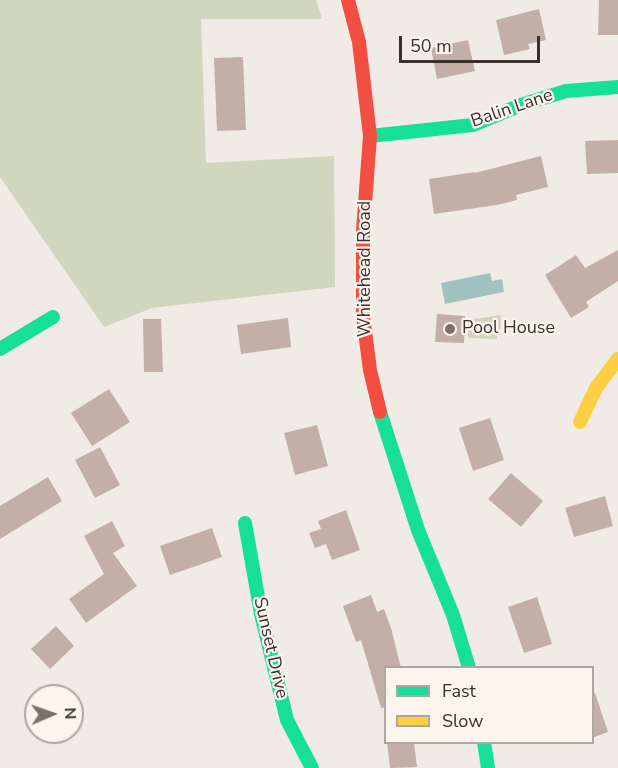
<!DOCTYPE html>
<style>
body{margin:0}
#map{position:relative;width:618px;height:768px;overflow:hidden;background:#f0ebe5;font-family:"Nunito Sans",sans-serif}
canvas{display:block}
.legend{position:absolute;left:384px;top:666px;width:210px;height:78px;box-sizing:border-box;background:#fbf5ee;border:2px solid #aea6a0;margin:0;padding:8px 10px;list-style:none;font-size:18px;color:#3b302b}
.legend li{display:flex;align-items:center;gap:12px;height:30px}
.legend b{width:30px;border:2px solid #aea6a0}
.north{position:absolute;left:24px;top:684px;width:60px;height:60px;box-sizing:border-box;background:#fbf5ee;border:2px solid #aea6a0;border-radius:50%;rotate:88deg;font-size:16px;font-weight:700;line-height:24px;text-align:center;color:#3b302b}
.north::after{content:'';display:block;margin:auto;width:21px;height:27px;background:#7a716c;clip-path:polygon(50% 0,100% 100%,50% 72%,0 100%)}
.scale{position:absolute;left:399px;top:36px;width:141px;height:27px;box-sizing:border-box;border:3px solid #3b302b;border-top:0;padding-left:8px;font-size:18px;line-height:21px;white-space:nowrap;color:#3b302b;-webkit-text-stroke:4px #fbf5ee;paint-order:stroke}
</style>
<div id="map">
<canvas width="618" height="768"></canvas>
<ul class="legend">
<li><b style="height:8px;background:#16e098"></b>Fast</li>
<li><b style="height:8px;background:#ffcf43"></b>Slow</li>
</ul>
<div class="north">N</div>
<div class="scale">50 m</div>
</div>
<script>
const context = document.querySelector('canvas').getContext('2d');
context.lineJoin = 'round';
function fill(path, color) { context.fillStyle = color; context.fill(path, 'evenodd'); }
function trace(path, color, width, dash) { context.strokeStyle = color; context.lineWidth = width; context.lineCap = dash ? 'butt' : 'round'; context.setLineDash(dash || []); context.stroke(path); }
function write(font, color, halo, rows, align = 'center') {
  context.font = font + ' "Nunito Sans",sans-serif'; context.lineWidth = 4.5; context.setLineDash([]); context.textBaseline = 'middle'; context.strokeStyle = halo; context.fillStyle = color; for (const [text, x, y, turn = 0] of rows) {
    context.save(); context.translate(x, y); context.rotate((+turn || 0) * Math.PI / 180); context.textAlign = isNaN(turn) ? turn : align; if (halo) context.strokeText(text, 0, 0); context.fillText(text, 0, 0); context.restore();
  }
}
const green = new Path2D(`
 M0,0H316L322,19H201L206,163L334,156L335,287L152,308L104,327L0,177Z
 M501,315L500,335L497,336V339L468,338V320Z`);
const water = new Path2D(`
 M490,273L492,281L502,279L504,292L445,304L441,283Z`);
const building = new Path2D(`
 M599,0H618V35H598Z
 M539,9L546,40L528,44L530,49L504,55L496,20Z
 M468,40L475,71L437,79L431,48Z
 M243,57L246,130L217,131L214,58Z
 M618,140V173L587,174L585,141Z
 M541,156L548,187L516,195L517,200L497,205L434,214L429,179L475,172V173Z
 M618,250V281L586,302L589,307L571,318L545,275L576,255L585,268Z
 M437,314L465,316L464,343L435,342Z
 M288,318L291,347L241,354L237,325Z
 M143,319H161L163,372H144Z
 M109,389L130,422L92,446L71,413Z
 M490,418L504,460L473,471L459,428Z
 M317,425L328,466L295,475L284,433Z
 M100,447L120,485L95,498L75,460Z
 M511,473L543,501L521,527L488,499Z
 M48,477L62,501L0,539V506Z
 M605,496L613,526L574,537L565,508Z
 M346,510L360,550L332,560L326,544L315,548L309,533L321,529L318,521Z
 M112,521L125,546L113,553L137,586L86,623L69,599L104,574L84,536Z
 M212,528L222,557L170,575L160,546Z
 M371,595L377,612L384,609L391,628L401,668H386V707L381,708L361,640L356,642L343,606Z
 M537,597L552,644L524,653L508,607Z
 M56,626L74,646L50,669L31,649Z
 M592,693H595L608,732L592,738Z
 M387,742H414L417,767L390,768Z`);
const fast = new Path2D(`
 M370,136L473,125L521,105L566,91L618,87
 M0,349L53,317
 M380,412L418,530L453,615L469,668
 M245,523L261,614L287,720L312,768
 M484,742L488,768`);
const slow = new Path2D(`
 M580,422L596,388L618,359`);
const jam = new Path2D(`
 M348,0L359,42L370,136L363,231V316L370,370L380,412`);
const markers = [
 [450,329,6,"#7a716c"]
];
const streetNames = [
 ["Balin Lane",512,109,-19],
 ["Whitehead Road",366,269,-90],
 ["Sunset Drive",270,648,77]
];
const poiNames = [
 ["Pool House",462,329]
];
fill(green, '#d1d6bf');
fill(water, '#a1c2c1');
fill(building, '#c3afa7');
trace(fast, '#16e098', 14);
trace(slow, '#ffcf43', 14);
trace(jam, '#f24e42', 14);
for (const [x, y, r, color] of markers) { const dot = new Path2D(); dot.arc(x, y, r, 0, 2 * Math.PI); context.fillStyle = color; context.fill(dot); trace(dot, '#fbf5ee', 2); }
write('18px', '#3b302b', '#fbf5ee', streetNames);
write('18px', '#3b302b', '#fbf5ee', poiNames, 'left');
</script>
